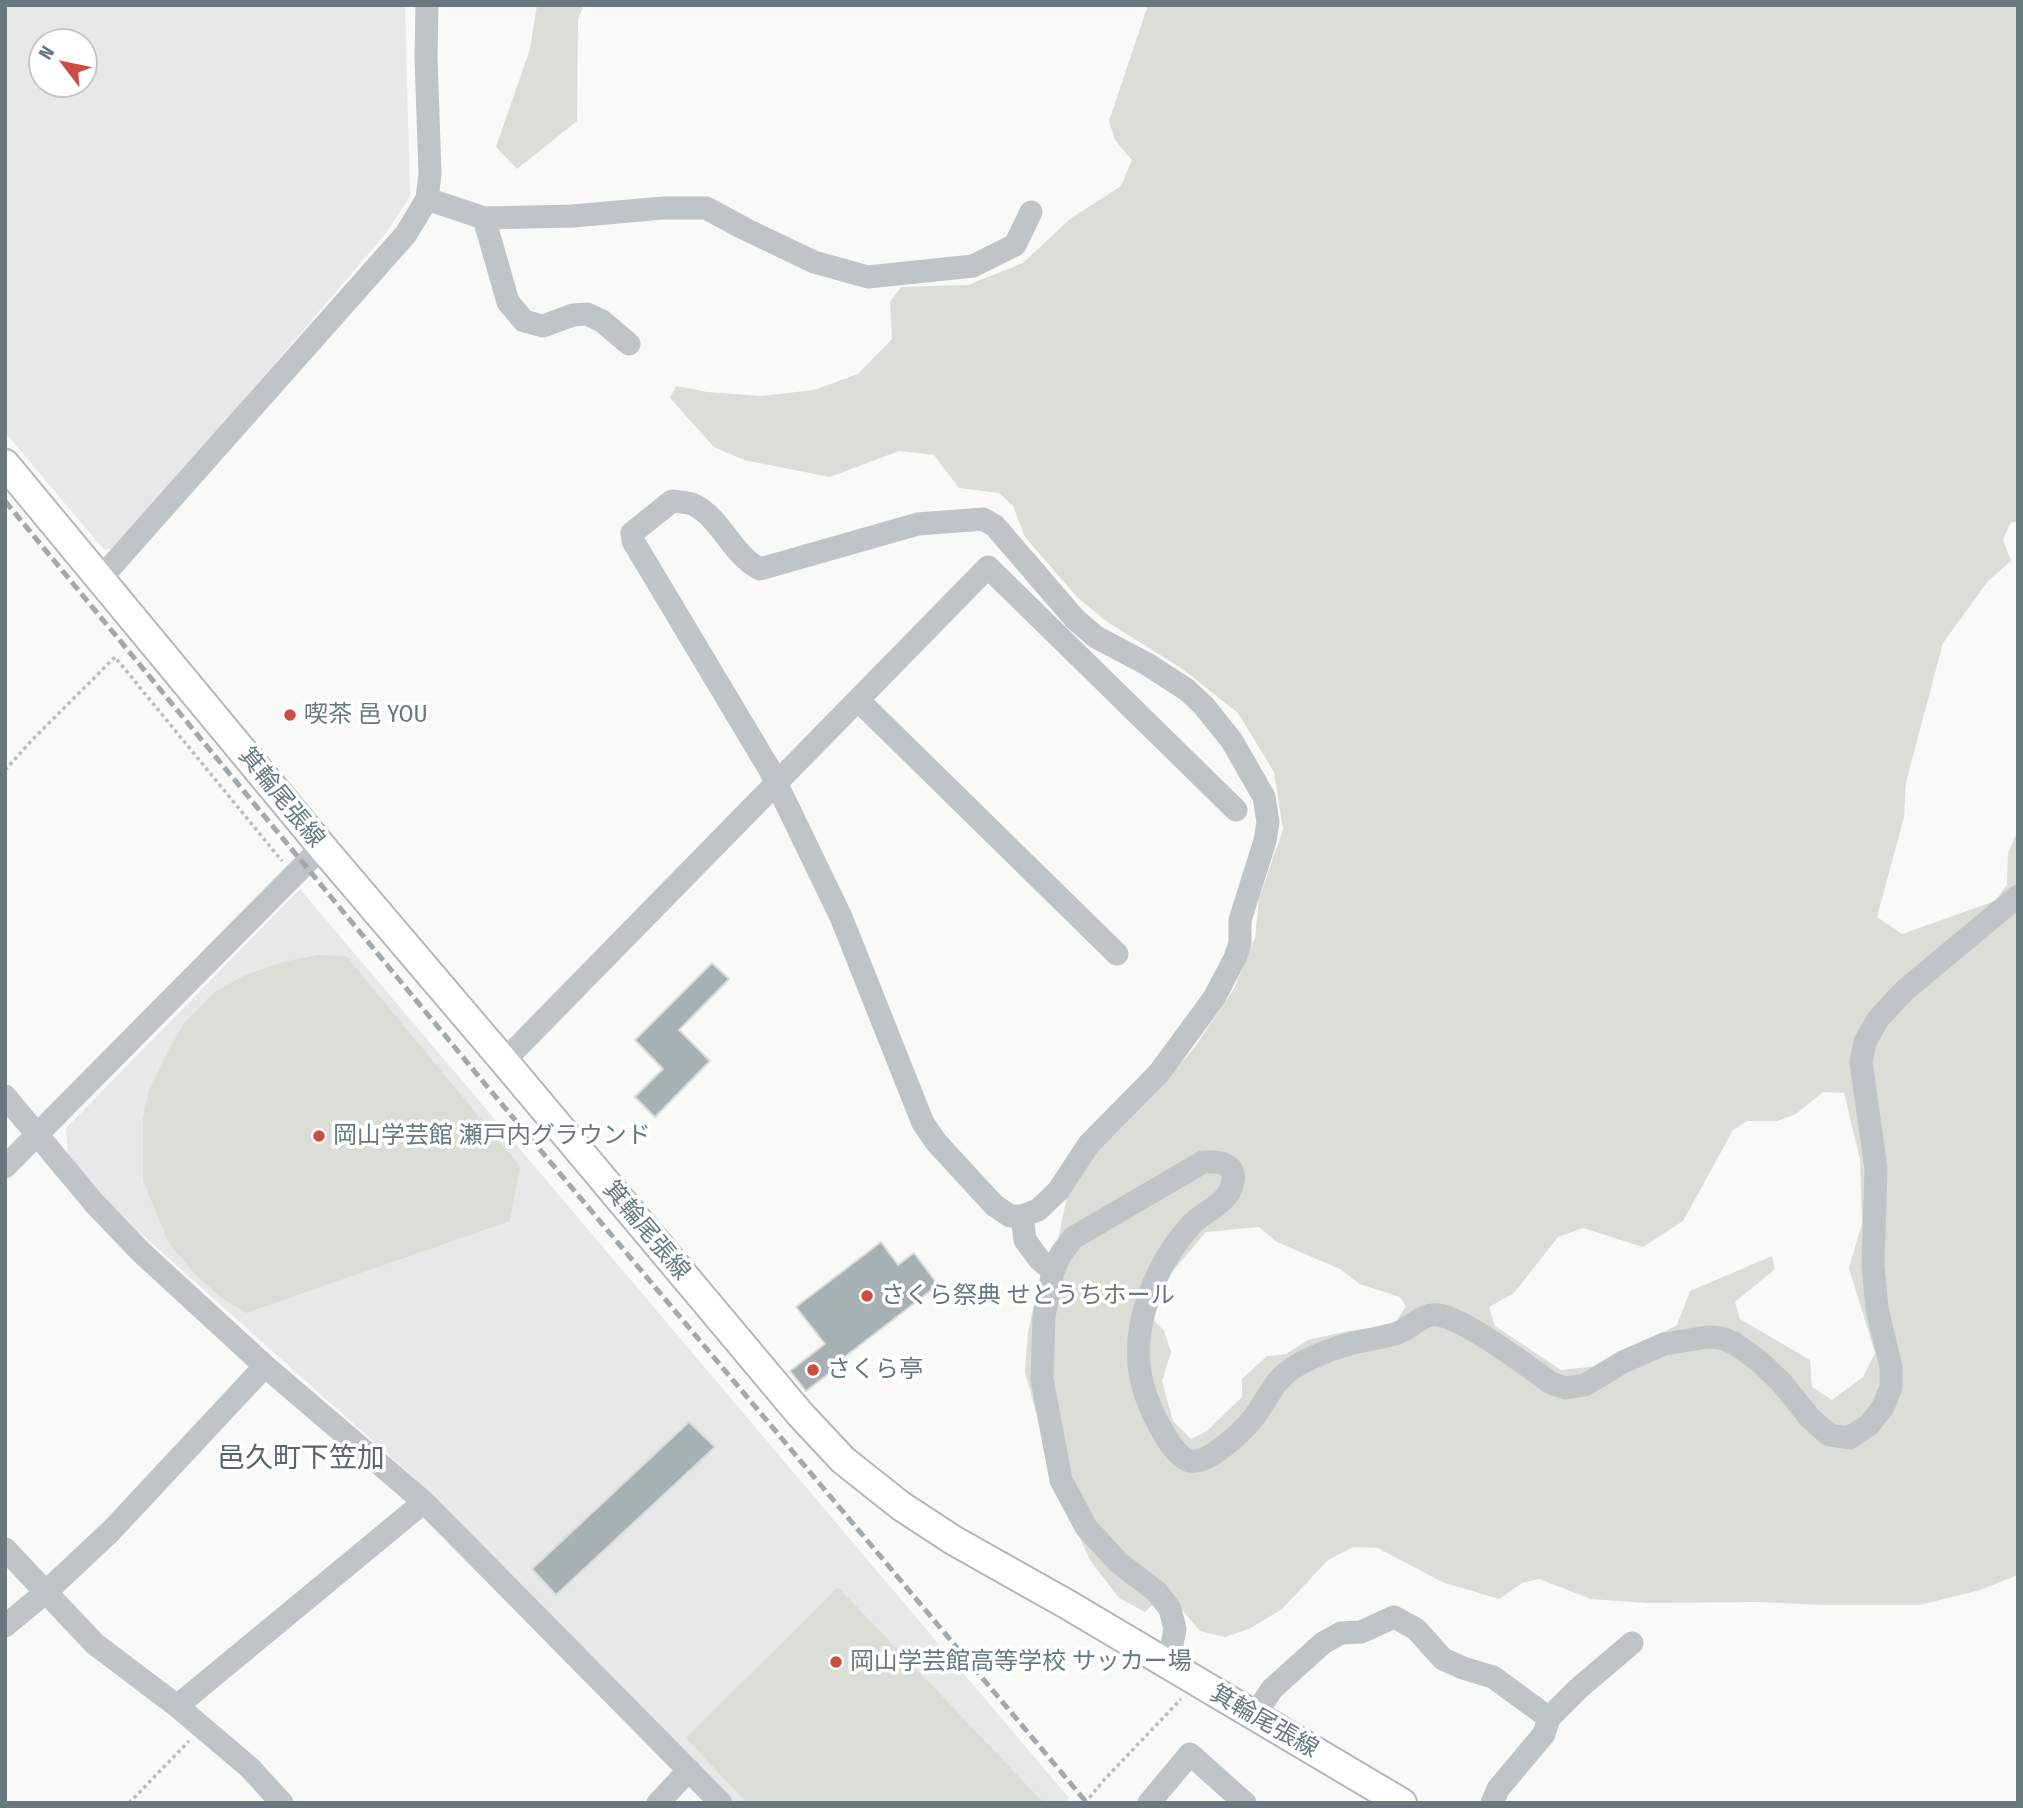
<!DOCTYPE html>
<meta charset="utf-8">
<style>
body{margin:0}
#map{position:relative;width:2023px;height:1808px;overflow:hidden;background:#f9f9f7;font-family:"Fira Sans Condensed",sans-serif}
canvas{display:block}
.frame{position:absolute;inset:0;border:7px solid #67797e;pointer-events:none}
.north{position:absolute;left:28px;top:28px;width:70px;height:70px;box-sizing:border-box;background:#fff;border:2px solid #c2c9cb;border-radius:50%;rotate:302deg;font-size:19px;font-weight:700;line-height:28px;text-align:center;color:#67797e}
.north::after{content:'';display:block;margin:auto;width:24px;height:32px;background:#cd4d43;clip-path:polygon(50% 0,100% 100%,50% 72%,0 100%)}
</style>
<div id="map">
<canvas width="2023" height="1808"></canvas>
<div class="frame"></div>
<div class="north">N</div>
</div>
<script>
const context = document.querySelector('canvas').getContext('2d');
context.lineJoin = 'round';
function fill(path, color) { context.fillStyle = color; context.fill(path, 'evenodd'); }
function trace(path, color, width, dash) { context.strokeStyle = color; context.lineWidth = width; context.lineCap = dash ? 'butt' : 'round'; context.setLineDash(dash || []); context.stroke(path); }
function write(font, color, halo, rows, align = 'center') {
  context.font = font + ' "Fira Sans Condensed","Noto Sans JP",sans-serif'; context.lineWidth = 7; context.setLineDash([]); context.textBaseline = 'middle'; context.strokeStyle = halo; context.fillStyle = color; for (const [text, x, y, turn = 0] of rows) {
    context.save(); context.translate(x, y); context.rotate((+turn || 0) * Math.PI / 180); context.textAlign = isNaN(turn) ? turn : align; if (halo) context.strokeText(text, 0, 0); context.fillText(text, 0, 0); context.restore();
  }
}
const built = new Path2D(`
 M5,5H405L410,196L387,232L117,548L104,550L5,432ZM42,42H84V84H42Z
 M300,889L1069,1798L1064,1803H734L430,1492L121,1216L68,1154L66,1128Z`);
const green = new Path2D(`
 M537,5H584L578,19L577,121L517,169L496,147L530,49Z
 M1146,5H2018V521L2010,523L2003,540L2011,561L1988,581L1943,643L1906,782L1904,817L1877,917L1902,934L1995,901L2007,885L2008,853L2018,830V1575L1980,1590L1919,1605H1822L1760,1602L1647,1603L1591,1599L1539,1579L1522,1583L1499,1599L1442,1582L1378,1548L1353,1547L1328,1560L1282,1609L1249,1629L1225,1637L1200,1631L1171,1597H1160L1145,1612L1119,1598L1090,1560L1054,1482L1025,1371L1028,1333L1038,1285L1057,1245L1070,1182L1112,1135L1192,1051L1234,989L1255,938L1259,899L1283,829L1274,772L1238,713L1184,670L1106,621L1077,597L1025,537L1013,506L999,493L959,488L934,455L899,451L830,477L744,460L714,447L670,398L676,386L707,392L761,396L814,390L858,374L892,339L890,302L901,287L968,285L1023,263L1070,219L1121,186L1132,160L1115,140L1109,121L1147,8ZM1823,1092L1844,1093L1860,1159L1862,1223L1849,1268L1875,1353L1863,1377L1832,1400L1812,1387L1810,1360L1740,1319L1735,1302L1775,1269L1772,1256L1690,1291L1677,1325L1598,1366L1561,1370L1495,1326L1489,1307L1514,1293L1558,1237L1583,1228L1643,1247L1683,1221L1733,1130L1747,1121H1777L1796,1114ZM1259,1227L1277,1242L1340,1269L1360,1284L1400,1297L1406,1306L1394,1325L1348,1331L1308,1340L1286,1354L1267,1356L1242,1379V1397L1207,1431L1191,1439L1173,1421L1162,1381L1171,1352L1164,1331L1153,1319L1166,1279L1206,1232Z
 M318,955L346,956L520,1166L510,1221L246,1313L219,1296L196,1275L169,1243L143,1181V1118L149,1090L168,1051L185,1022L213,993L245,975L283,962Z
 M838,1587L1044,1803H747L686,1738Z`);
const building = new Path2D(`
 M712,963L729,979L679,1030L710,1061L655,1117L635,1097L663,1069L635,1040Z
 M881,1242L898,1265L914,1253L938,1285L834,1365L836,1368L806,1391L790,1371L825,1344L796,1307Z
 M689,1422L715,1447L556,1595L532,1569Z`);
const path = new Path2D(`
 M5,770L33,739L115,657L282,861
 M129,1803L189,1741
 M1085,1803L1104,1780L1181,1699`);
const minor = new Path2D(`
 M427,199L484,218L573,216L663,208H706L745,229L814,262L868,277L973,266L1015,245L1031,212
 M484,218L508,302L524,321L543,326L573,315L587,314L602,321L629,344
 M672,501C679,502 688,502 694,505C721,518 732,555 760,569L918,524L983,519L995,526L1075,619L1096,637L1147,664L1187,690L1204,706L1232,741L1264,797L1268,822L1265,841L1240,920V943L1235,958L1214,998L1159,1073L1089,1144L1058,1191L1038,1210L1022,1216H1010L994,1205L936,1142L923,1123L841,917L770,770L633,541L632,533Z
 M101,578L406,234L427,199L430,174L426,57L427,5
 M859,701L1117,954
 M504,1061L988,567L1236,810
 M5,1096L95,1204L142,1253L265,1366L424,1502L721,1803
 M5,1167L322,847
 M1022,1216L1025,1240L1039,1259L1053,1271
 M5,1549L95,1644L177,1706L250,1768L282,1803
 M5,1626L46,1592L111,1531L265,1366
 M1165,1663L1170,1654L1175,1629L1170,1609L1157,1592L1118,1562L1086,1527L1061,1480L1042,1379L1044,1316L1053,1271L1061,1254L1073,1238L1203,1162C1219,1161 1239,1163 1232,1186C1226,1205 1202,1212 1190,1226C1156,1264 1130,1326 1141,1378C1146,1402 1158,1425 1171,1445C1175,1450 1181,1457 1187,1460C1205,1469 1244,1430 1255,1416C1266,1401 1274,1381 1290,1370C1306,1359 1335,1347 1354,1343C1369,1339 1385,1338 1400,1332C1413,1326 1423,1313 1438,1315C1464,1318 1527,1366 1551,1383L1565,1388L1585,1385L1623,1362L1664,1344L1708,1337L1721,1338L1734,1343L1759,1361L1781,1382L1810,1418L1829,1435L1849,1438L1869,1425L1883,1407L1891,1387V1367L1877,1309L1873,1266L1876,1169L1861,1062L1865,1042L1878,1019L1905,990L2018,896
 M177,1706L424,1502
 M1254,1716L1272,1689L1323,1643L1341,1633L1361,1632L1394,1617L1416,1629L1443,1659L1463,1668L1493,1677L1549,1718
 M658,1803L689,1770
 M1149,1803L1190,1754L1245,1803
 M1492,1803L1498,1789L1544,1734L1549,1718L1579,1688L1632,1643`);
const major = new Path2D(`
 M5,464L322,847L504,1061L800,1414L843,1460L901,1506L953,1540L1070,1606L1402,1803`);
const rail = new Path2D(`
 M5,501L485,1084L1087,1803`);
const markers = [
 [290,715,7,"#cd4d43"],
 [319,1136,7,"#cd4d43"],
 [867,1296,7,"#cd4d43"],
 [813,1370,7,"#cd4d43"],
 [836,1662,7,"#cd4d43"]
];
const poiNames = [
 ["喫茶 邑 YOU",304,715],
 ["岡山学芸館 瀬戸内グラウンド",333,1136],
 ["さくら祭典 せとうちホール",881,1296],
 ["さくら亭",827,1370],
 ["岡山学芸館高等学校 サッカー場",850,1662]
];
const streetNames = [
 ["箕輪尾張線",281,798,51],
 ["箕輪尾張線",646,1231,50],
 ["箕輪尾張線",1264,1722,30]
];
const quarterNames = [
 ["邑久町下笠加",301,1459]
];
fill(built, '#e7e9e8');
fill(green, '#daded7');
fill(building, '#a7b0b3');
trace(building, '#dbdbda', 2);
trace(major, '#b3b8ba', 32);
trace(path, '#b9bdbe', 3.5, [3.5, 3.5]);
trace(minor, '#bfc4c6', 23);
trace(major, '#fff', 28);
trace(rail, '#a1a9ac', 5, [10, 5]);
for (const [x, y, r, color] of markers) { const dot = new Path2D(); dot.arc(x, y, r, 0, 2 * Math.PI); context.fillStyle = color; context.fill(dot); trace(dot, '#fff', 2.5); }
write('24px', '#67797e', '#fff', poiNames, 'left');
write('24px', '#67797e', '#fff', streetNames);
write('28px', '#59666a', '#fff', quarterNames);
</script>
